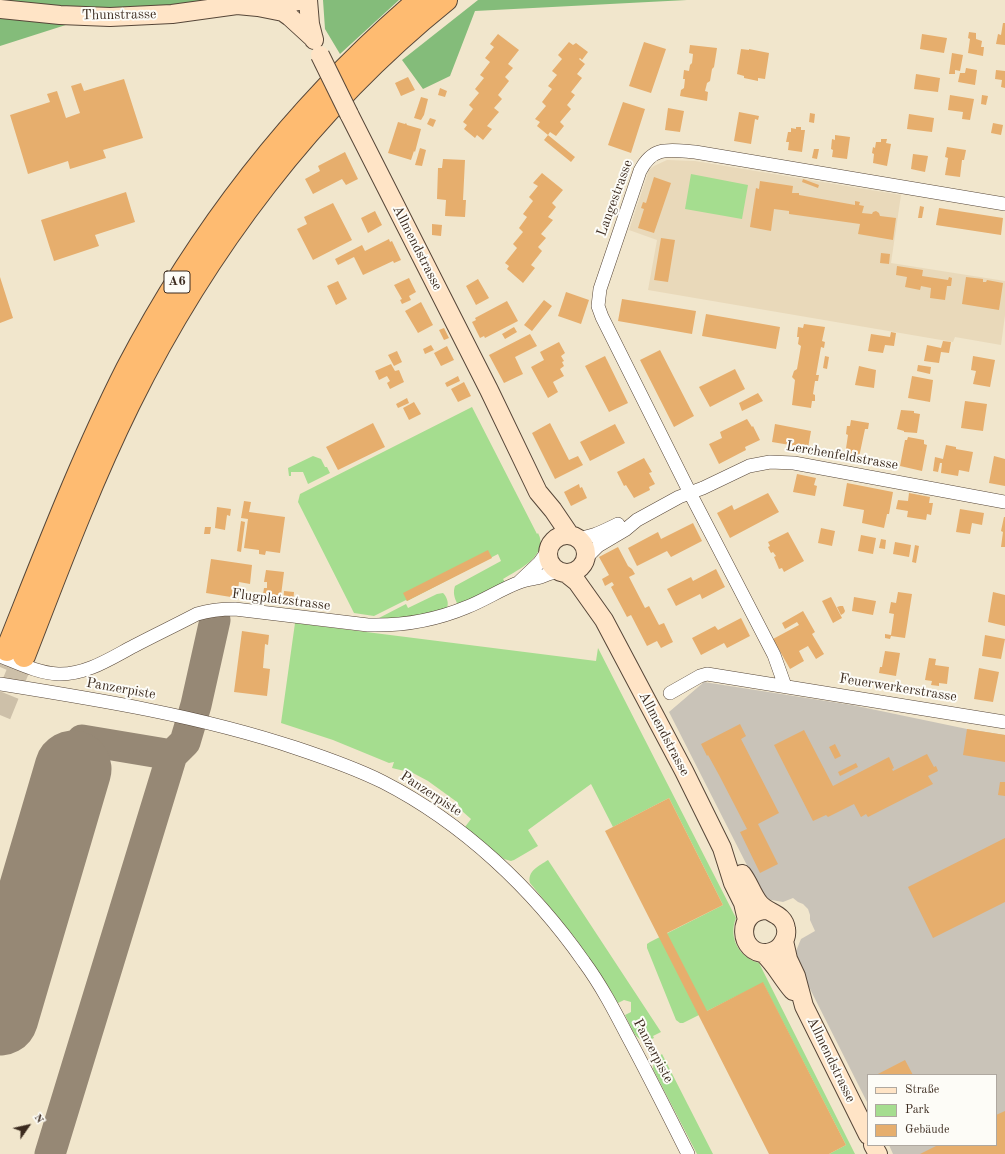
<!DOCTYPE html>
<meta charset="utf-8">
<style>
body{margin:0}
#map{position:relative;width:1005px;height:1154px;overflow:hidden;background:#f1e6cc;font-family:"Old Standard TT",serif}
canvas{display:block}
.legend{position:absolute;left:867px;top:1074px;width:130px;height:72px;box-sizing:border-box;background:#fdfcf7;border:1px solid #afa8a0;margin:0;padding:5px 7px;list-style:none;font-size:12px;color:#3b2a1e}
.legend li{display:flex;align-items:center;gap:8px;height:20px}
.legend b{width:20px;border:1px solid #afa8a0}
.north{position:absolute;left:8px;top:1106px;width:40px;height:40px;-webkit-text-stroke:3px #fdfcf7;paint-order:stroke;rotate:56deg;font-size:11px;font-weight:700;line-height:16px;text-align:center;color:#3b2a1e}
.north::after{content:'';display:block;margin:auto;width:14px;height:18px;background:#3b2a1e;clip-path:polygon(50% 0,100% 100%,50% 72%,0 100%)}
</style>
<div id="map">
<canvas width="1005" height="1154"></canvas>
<ul class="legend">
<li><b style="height:5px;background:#ffe4c6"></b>Straße</li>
<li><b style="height:11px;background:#a5dd8f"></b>Park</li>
<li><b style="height:11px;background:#e6ae6d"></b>Gebäude</li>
</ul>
<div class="north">N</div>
</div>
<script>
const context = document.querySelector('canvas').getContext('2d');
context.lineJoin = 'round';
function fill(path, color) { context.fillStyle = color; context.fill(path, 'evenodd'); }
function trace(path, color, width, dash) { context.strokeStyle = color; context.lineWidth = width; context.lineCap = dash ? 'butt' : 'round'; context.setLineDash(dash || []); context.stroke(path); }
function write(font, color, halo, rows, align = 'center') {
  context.font = font + ' "Old Standard TT",serif'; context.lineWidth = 4; context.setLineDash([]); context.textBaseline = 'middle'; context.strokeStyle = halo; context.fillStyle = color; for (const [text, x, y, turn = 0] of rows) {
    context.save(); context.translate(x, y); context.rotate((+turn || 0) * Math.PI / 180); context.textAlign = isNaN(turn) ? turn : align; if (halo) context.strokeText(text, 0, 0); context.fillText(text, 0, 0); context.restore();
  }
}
const built = new Path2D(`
 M667,160L695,161L901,195L891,263L1005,281V315L1001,345L955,337L953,342L648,290L657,240L629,230L649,170L654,166Z`);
const industrial = new Path2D(`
 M704,682L852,705L967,729L1005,735V1154H893L889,1145H996V1075H868V1104L799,967L796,951L801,939L815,931L810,920V915L808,909L803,904L798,902L793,898L783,902L766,899L756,883L669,712Z`);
const green = new Path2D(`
 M691,174L748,185L742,219L685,209Z
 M472,407L537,534L538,533C550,555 518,570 503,579L505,582L491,590L460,603H457C454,597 453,592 455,586L501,561L498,554L407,601L406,600L374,616L354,613L298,502L300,494Z
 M313,456L321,459L325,467H327L330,473L308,484L303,472H291V476H289L288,468Z
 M443,593C447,597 449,603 447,608C424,614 401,620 377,619L406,604L408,608L437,594Z
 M295,623L596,661L598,648L736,918C728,938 739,957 759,963L855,1154H829L846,1145L763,983L683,1023H680L676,1020L647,948V944L650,942L723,905L669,798L613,827L591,784L528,830L538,846L514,860L511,861L504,859L465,827L471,819L462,811L457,802L428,781L413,773L392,768L394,762L389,763L333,740L281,723Z
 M548,860L661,1032L653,1036L654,1038C636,1047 632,1028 625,1015L631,1012V1002L624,1000L618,1003L603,978L576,939L530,883C527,871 539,866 548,860Z
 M662,1054L713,1154H697L653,1069L654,1060Z`);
const forest = new Path2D(`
 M0,0H207L163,9L72,23L0,46Z
 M323,0H399L340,54L325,29Z
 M478,0H687L475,11L450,76L423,89L402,60Z`);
const taxiway = new Path2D(`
 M73,769L82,740L172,755
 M50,1154L172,755L185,742L196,705L215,620`);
const runway = new Path2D(`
 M0,1017L73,769`);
const building = new Path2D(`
 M1003,23H1005V45L996,44L998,34L1001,35Z
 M969,32L976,33V39L982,41L981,47H984L983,56L968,53L970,39L968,38Z
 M498,34L519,50L508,64L513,68L505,77L509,81L498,95L502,99L494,108L499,112L487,126L492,129L483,140L477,135L475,138L464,129L467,125L463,122L473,109L469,105L479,93L475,89L484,78L480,75L490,62L485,58L494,47L490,44Z
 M922,34L947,38L944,53L920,49Z
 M569,42L573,45L576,43L588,52L582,60L580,58L579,59L585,64L577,74L582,78L571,92L575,95L567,105L571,109L560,122L564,126L556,136L550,132L548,135L537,126L540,122L535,119L546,106L542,102L552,89L548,86L557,75L552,71L562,59L558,55Z
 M644,42L666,49L651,93L629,86Z
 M690,45L717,48L714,67L712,69L710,81L707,83L705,91L708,92L707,101L680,96L681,90L684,88L685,79H683L684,70L689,71L690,65L692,63L693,54L689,53Z
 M741,49L749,50V49L769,53L765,79L758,78V81L744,78V76L737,74Z
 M952,53L963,55L960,71L955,70V74H949Z
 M966,68L977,70L975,85L958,82L960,73H965Z
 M996,70L1005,71V88L1001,87L1002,80L995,79Z
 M916,74L940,78L938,92L914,89Z
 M408,77L415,90L401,96L395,83Z
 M124,79L143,138L103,150L106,158L70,169L68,161L28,174L10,115L50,102L47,94L57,91L66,118L80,113L71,86L81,83L84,91Z
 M440,88L447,91L445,97L438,95Z
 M950,95L974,99L970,120L962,119L963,112L948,110Z
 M982,95L988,96L986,105L981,104Z
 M421,97L428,99L424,115L421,120L414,118Z
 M623,102L645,109L631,153L608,145Z
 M668,108L684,111L680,132L665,130Z
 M739,112L759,116L758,120L755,119L751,144L734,141Z
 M810,113L815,114L814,123L809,122Z
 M909,114L934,118L932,132L907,129Z
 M430,118L436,120L433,127L427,124Z
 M398,122L405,124L406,123L407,125L421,129L415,152L414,151L411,160L388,153Z
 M993,123L1003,125L1001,135L991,133Z
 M796,127H801V130H805L802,152L788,150L789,142H786L788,132H791V128L796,129Z
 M548,135L575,157L571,162L544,140Z
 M835,135L850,137L847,159L832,157L833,150L831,149L832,139L835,140Z
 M881,139H887L886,143L891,144L887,166L873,163L874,154L872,153L873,147L875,148L876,142H881Z
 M947,147L966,150L964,160H962L960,177L945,175L948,158L945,157Z
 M420,148L426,150L422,166L415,165Z
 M814,149H819L817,159L812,158Z
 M345,152L358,179L346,185L342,179L313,194L305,179L320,171L318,166Z
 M913,154L928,156L925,172L911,169Z
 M443,159L465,160L463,200H466L465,217L445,216L446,200L437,199L438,168H442Z
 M542,173L563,190L552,203L556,207L548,217L553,220L541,234L546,238L538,247L542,251L531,265L535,268L523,283L507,269L509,266L505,263L517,248L513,244L523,232L519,228L527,217L523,214L533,201L529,197L538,186L533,183Z
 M654,177L671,183L654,233L638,228L644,209L641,208L643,202L646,203Z
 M803,179L819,185L818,188L802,182Z
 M760,181L793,186L792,193H799V195L855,205V201L860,202L859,205L864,206L862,213L872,214L873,212L876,211L879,213L880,216L896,218L893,240L858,234L860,224L789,214V211L774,209L771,231L750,227L756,188L759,189Z
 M126,192L135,222L95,235L99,246L54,261L41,220Z
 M333,203L352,240L313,260L297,229L307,224L304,217Z
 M920,206L924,207L922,218H918Z
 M939,208L1003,218L1001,235L936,225Z
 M375,211L382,225L368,233L361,218Z
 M432,224L442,225L441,236L432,235Z
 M661,238L675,240L668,282L654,280Z
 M389,239L390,242L392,241L401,260L394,263L393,261L363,275L354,257L338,265L335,259L362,245L365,251Z
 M881,253L890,254L889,264L880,263Z
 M897,266L923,270L922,276L948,280L949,277L952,278L951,286H947L945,300L930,298L931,288L921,286L920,290L905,287L907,277L896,275Z
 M0,277L13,318L0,323Z
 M966,277L983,279V282H986L987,280L1003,283L999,310L962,304Z
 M409,278L416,292L409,296L411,300L402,304L400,300L402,299L394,285Z
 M478,279L489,298L476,305L466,286Z
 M338,281L347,299L336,305L327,286Z
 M566,292L589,300L581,324L558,316Z
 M622,299L696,311L692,334L618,321Z
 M544,300L552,306L532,331L524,325Z
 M507,301L518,321L485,338L484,336L480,338L472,322L476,320L475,318Z
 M421,302L433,325L418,333L405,311Z
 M706,314L780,327L776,349L702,336Z
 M804,324L825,327L822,341L825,342L824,348L821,347L816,375H819L818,381H815L813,394L815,395V401H812L811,408L792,405L795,380L792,377L794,371L797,369L801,346L798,344L799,337H797L798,327L803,328Z
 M514,327L517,332L505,339L502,334Z
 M444,328L449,338L444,340L439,330Z
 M891,332L896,333L894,346L885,345L883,353L868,351L871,334L890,337Z
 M530,334L537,346L515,357L523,374L504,383L489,355Z
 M943,341L951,342L949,353L941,352L939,363L924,361L927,345L941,348Z
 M559,342L565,353L561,356L564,361L562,362L564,366L560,369L564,376L553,382L558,392L548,398L531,367L544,360L540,352Z
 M431,345L434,350L425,354L423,349Z
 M447,346L454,360L441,366L434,353Z
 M660,350L694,416L674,427L640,360Z
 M397,351L402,362L394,366L388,355Z
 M605,356L628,403L609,412L585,366Z
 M825,356L829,357L827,369L823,368Z
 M973,356L995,360L990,387L973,384L976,371L971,370Z
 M391,364L395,371L399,370L404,382L390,389L387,383L390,381L387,376L379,380L375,371Z
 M918,365L931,367L930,374L917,371Z
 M859,366L876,370L874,388L855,385Z
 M735,369L745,389L710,407L699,387Z
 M458,376L460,381L447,387L445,383Z
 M912,376L933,380L930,402L908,398Z
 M464,382L471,396L458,402L451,389Z
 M758,393L763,401L742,411L739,403Z
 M407,398L409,403L398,408L396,404Z
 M965,401L987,404L983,431L961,428Z
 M414,402L421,414L409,420L403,408Z
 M901,410L914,411V413L920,414L917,433L904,432V431L897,429Z
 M747,419L752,427L753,426L760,440L745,447L746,450L719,464L709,444L722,438L720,432Z
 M851,420L869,423L868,429H865L859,457L845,455L848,435L846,434L847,426H850Z
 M373,423L385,447L338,470L326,447Z
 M550,423L569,460L578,456L583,465L555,479L532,433Z
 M615,424L625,443L590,461L580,442Z
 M775,424L811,431L808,448L772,442Z
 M908,437L924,440V444L927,445L922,471L900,466L905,440H907Z
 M946,445L956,447V449L973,452L969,472L959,470L958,476L941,473L942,463H940L938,472L933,471L935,457L943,459Z
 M994,456L1005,459V486L989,483Z
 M644,458L652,472L649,473L655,484L649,487L650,490L634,498L626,485L624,486L617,472Z
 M797,474L816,478L814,485L817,486L815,496L793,492Z
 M847,483L893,492L889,514H887L884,528L862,523L864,510L843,506Z
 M579,484L580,488L582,487L587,498L571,506L564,492Z
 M768,493L779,512L730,538L717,513L732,505L734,510Z
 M909,493L930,497L929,503H933L931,515L927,514L926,520L907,517L908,511L896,509L898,500L908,501Z
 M244,501L251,502L249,512L285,517L280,553L266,551L265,555L259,554V550L244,548L248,519L241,518Z
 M217,507L231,509L230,516L227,515L225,530L215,528Z
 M960,509L984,513L982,525L972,523L970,534L956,532Z
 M1004,517H1005V547H1001L1003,532L1001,531Z
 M241,521L245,522L241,552L237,551Z
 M693,523L702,541L671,557L667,551L637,566L628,548L658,532L661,539Z
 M205,527H211L210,534H204Z
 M821,528L835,531L832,546L818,543Z
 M788,532L804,561L784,572L782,568L779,569L774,557L776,556L773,552L771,553L768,547L770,546L768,542Z
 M861,535L876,538L873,554L858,551Z
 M881,539L886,540L885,549L879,548Z
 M895,542L911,545L909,557L893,554Z
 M915,545L919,546L916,563L912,562Z
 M618,547L628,566L632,569L635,574L629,577L645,608L649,606L659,625L664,623L673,642L661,648L657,641L647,646L631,615L627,617L611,587L614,585L612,582L605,586L602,579L609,575L599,557Z
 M488,550L492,558L407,601L403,593Z
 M211,559L252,565L250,584L239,582L237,598L206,593Z
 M716,569L725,587L702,599L700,594L676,606L667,589L691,577L693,581Z
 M266,570L284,572L280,603L262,601L264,588H267V582H264Z
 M284,591L294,592L293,605L283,604Z
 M898,592L912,594L905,638L891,636L890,639L885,638V634L891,635L894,614L889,613L891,602L896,603Z
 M993,592L1005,595V626L988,622Z
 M831,597L842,618L833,623L822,601Z
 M854,597L876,601L873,615L852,611Z
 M840,606H843L845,611L844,613L841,615L837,607Z
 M803,611L815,632L812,634L824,654L816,659L808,646L799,651L804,661L790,669L773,639L799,625L797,622L785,629L782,623Z
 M741,618L750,636L727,648L724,643L701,655L692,638L715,626L718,630Z
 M242,631L269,635L268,645L265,644L263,668L270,669L267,696L234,692Z
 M985,635L1005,639L1001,659L982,656Z
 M885,651L900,653L896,676L879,673L880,667H882Z
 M929,658L936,659L935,665L949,667L947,684L939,683V686L931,685L932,681L925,680Z
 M979,668L999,672L993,702L974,699Z
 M740,724L746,736L741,739L779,813L758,824L778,864L760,873L740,832L747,829L719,775L708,755L707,756L701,744Z
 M967,729L1005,735V762L963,755Z
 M804,730L833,786L889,757L894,768L892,769L893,771L927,754L934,767L936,766L938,771L928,776L933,784L868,817L866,814L861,817L854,804L828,817L826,815L813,821L774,745Z
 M835,744L841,756L835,759L829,747Z
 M856,763L858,767L840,776L838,772Z
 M1000,782H1005V796L998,795Z
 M669,798L723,905L667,933L707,1011L763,982L846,1145L829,1154H769L605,831Z
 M1005,838V902L933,938L908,887Z
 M905,1060L913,1075H876Z
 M1005,1111V1154H920L938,1145H996V1115Z`);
const highwayTunnel = new Path2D(`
 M0,667L7,650
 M0,715L24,656`);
const street = new Path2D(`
 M577,538C592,538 605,530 618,524
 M587,557L598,546L625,530L637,520L679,497L703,488L749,466L770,462L794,463L1005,502
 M519,582L539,563L547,552
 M0,656C18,663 38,673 58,674C86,675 111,658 134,646C155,635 176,625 197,614C210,610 221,609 235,609L368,625C401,626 436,620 467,607C485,600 501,589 520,582C525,580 532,579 537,578C545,576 550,572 558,572
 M0,684C100,700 200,716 296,748C326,758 355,768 383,782C463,823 533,889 584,962C601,985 614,1010 627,1035C648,1074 668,1114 688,1154
 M785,686L774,655L690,493L602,317L598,306L600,289L640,171C653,145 670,150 695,152L1005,204
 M670,693L700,676L707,674L1005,722`);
const secondary = new Path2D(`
 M308,0L310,24L314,40
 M267,6L304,0
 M0,9L60,15L110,17L172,14L237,5L258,7L283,12L290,17L314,39
 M349,114L489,390L538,492L553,510L570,535
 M548 554a19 19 0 1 1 38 0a19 19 0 1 1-38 0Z
 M567,574L577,582L604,620L684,771L722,848L733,883L743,903L747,920
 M742,874C749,883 752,894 759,903C768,914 784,913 786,929C787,935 785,940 782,944C779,949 773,952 767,953C738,955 735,910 767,910
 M784,941L788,959L796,976L804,1006L868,1135
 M763,953C776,965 781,977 793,991
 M873,1145L878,1154`);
const highway = new Path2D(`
 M7,650C45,555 81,460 127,369C200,229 299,103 419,0
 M24,656C57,571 89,485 129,404C205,250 312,108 446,0`);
const secondaryBridge = new Path2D(`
 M320,55L349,114`);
const shields = [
 [177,282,26]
];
const shieldNames = [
 ["A6",177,282]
];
const streetNames = [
 ["Thunstrasse",119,15,-1],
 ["Langestrasse",615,198,-70],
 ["Allmendstrasse",417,248,63],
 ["Lerchenfeldstrasse",842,456,10],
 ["Flugplatzstrasse",281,600,7],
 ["Feuerwerkerstrasse",898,688,9],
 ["Panzerpiste",121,689,10],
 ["Allmendstrasse",664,734,62],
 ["Panzerpiste",431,794,33],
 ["Panzerpiste",653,1051,62],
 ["Allmendstrasse",831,1060,64]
];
fill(built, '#e9d9ba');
fill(industrial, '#c9c3b8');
fill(green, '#a5dd8f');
fill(forest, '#84bc7a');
trace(taxiway, '#968875', 31);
trace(runway, '#968875', 77);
fill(building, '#e6ae6d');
trace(highwayTunnel, '#cdc0a9', 22, [22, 11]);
trace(street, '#564638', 14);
trace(secondary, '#564638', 20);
trace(highway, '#564638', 24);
trace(street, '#fff', 13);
trace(secondary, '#ffe4c6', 18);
trace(highway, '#febb71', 22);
trace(secondaryBridge, '#564638', 20, []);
trace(secondaryBridge, '#ffe4c6', 18);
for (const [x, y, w] of shields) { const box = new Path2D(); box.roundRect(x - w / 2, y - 11, w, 22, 3); context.fillStyle = '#fdfcf7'; context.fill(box); trace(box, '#3b2a1e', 1); }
write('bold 13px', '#3b2a1e', null, shieldNames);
write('14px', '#3b2a1e', '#fdfcf7', streetNames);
</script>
